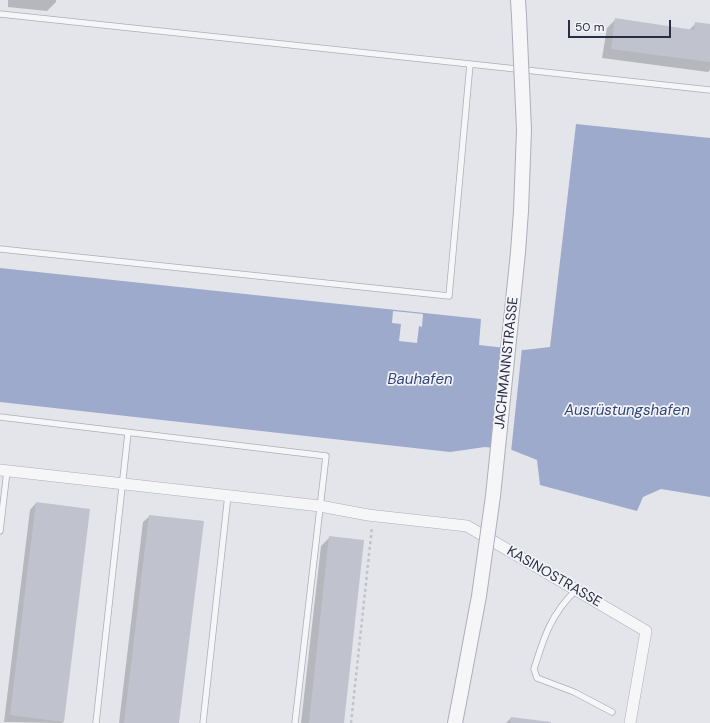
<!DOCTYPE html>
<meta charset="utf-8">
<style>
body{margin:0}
#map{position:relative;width:710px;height:723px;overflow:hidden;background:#e3e5eb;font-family:"DM Sans",sans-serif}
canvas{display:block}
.scale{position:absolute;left:568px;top:20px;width:103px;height:18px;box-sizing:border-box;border:2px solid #2a2e44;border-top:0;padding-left:5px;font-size:12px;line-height:14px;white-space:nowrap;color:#2a2e44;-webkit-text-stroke:3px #f3f4f8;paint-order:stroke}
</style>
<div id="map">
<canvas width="710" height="723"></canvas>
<div class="scale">50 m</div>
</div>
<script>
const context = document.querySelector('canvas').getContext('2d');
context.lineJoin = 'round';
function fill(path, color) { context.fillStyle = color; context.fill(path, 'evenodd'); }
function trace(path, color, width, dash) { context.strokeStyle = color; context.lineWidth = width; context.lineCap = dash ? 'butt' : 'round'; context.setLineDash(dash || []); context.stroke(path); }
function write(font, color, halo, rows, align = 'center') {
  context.font = font + ' "DM Sans",sans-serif'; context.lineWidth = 3.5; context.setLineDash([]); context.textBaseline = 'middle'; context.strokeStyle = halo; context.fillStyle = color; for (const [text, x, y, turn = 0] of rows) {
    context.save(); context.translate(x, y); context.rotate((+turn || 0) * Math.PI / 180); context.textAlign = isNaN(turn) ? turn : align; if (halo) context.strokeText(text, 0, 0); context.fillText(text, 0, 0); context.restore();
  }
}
const water = new Path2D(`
 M576,124L710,138V497L661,489L643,497L637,511L540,485L537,460L512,450L485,447L450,452L0,402V268L481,319L479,345L524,350L550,347Z`);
const pier = new Path2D(`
 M393,311L423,314L422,327L419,326L417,343L399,341L401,324L392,323Z
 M509,346L522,348L511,452L498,450Z`);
const shadow = new Path2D(`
 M8,0H56V2L47,11L8,7Z
 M616,19L689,30L696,23L710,25V70L708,72L602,58L607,28Z
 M36,503L63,722L62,723L4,722L30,510Z
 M150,516L178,723H119L143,522Z
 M330,537L343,723H301L321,546Z
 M511,718L550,723H506Z`);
const building = new Path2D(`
 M615,18L694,30L695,22L710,24V62L611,49Z
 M36,502L90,509L64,722L10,715Z
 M149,515L204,521L179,723H124Z
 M329,536L364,540L344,723H309Z
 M511,717L551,722V723H510Z`);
const path = new Path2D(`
 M351,723L372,527`);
const service = new Path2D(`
 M0,14L470,64L449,296L0,249
 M470,64L710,90
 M0,417L326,456L295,723
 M0,531L7,471
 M576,590C551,614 544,637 534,669L537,678L574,692L612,712
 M96,723L128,433
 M203,723L228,495`);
const minor = new Path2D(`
 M0,470L320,506L368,515L467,526L646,631L630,723`);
const tertiary = new Path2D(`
 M518,0L519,16
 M455,723L461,692`);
const tertiaryBridge = new Path2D(`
 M461,692L479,596L493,496L518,252L521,211L524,130L519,16`);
const streetNames = [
 ["JACHMANNSTRASSE",507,363,-84],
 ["KASINOSTRASSE",554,577,30]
];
const waterNames = [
 ["Bauhafen",420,380],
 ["Ausrüstungshafen",627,411]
];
fill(water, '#9daacc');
fill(pier, '#e3e5eb');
fill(shadow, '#0003');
fill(building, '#c0c2ce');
trace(service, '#acaeb9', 7);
trace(minor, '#acaeb9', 12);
trace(tertiary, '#acaeb9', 16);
trace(path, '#c1c2ca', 2.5, [3, 3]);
trace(service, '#f6f6f9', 5.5);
trace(minor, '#f6f6f9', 11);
trace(tertiary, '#f6f6f9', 14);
trace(tertiaryBridge, '#acaeb9', 16, []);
trace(tertiaryBridge, '#f6f6f9', 14);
write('14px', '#2a2e44', '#f3f4f8', streetNames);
write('italic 15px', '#33447a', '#f3f4f8', waterNames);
</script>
